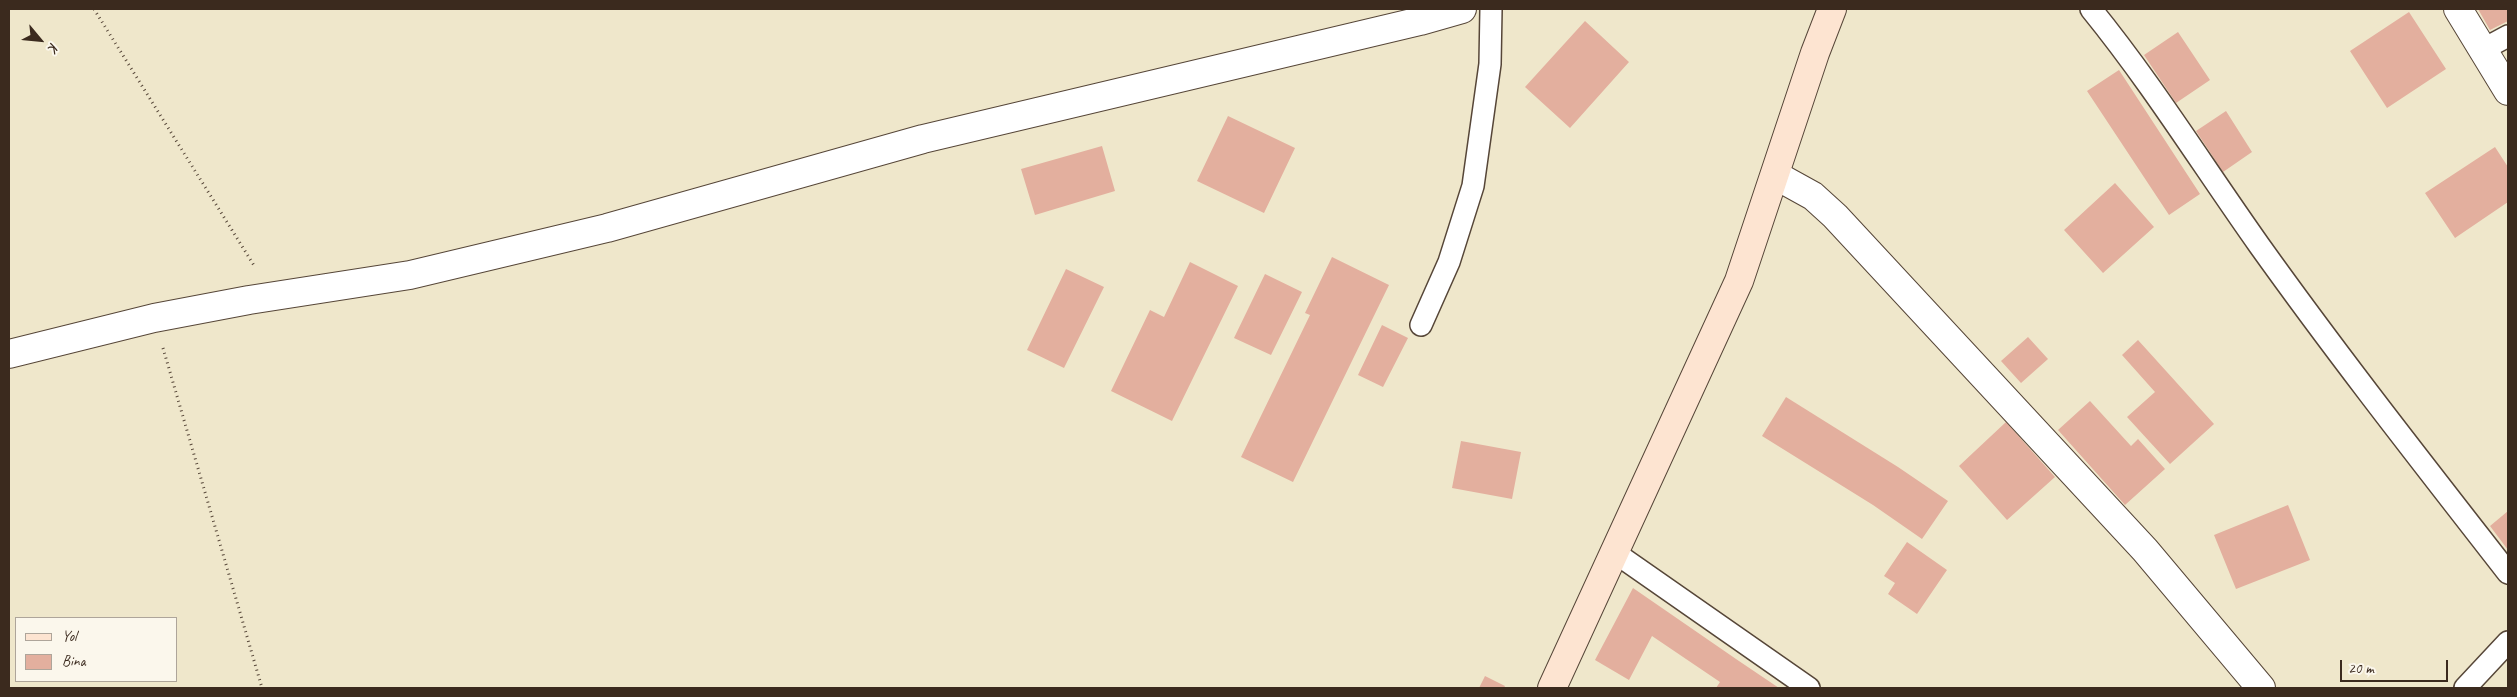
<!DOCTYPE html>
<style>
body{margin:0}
#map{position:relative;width:2517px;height:697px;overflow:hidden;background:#efe7cb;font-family:Caveat,sans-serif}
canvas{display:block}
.frame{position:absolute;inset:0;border:10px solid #3b2a1e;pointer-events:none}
.legend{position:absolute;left:15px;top:617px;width:162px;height:65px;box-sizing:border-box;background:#fbf7ec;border:1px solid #aea59a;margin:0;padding:6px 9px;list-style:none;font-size:15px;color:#3b2a1e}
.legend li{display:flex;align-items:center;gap:10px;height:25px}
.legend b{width:25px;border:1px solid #aea59a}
.north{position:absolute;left:15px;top:15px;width:50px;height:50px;-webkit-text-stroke:4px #fbf7ec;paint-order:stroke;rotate:118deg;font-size:14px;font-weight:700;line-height:20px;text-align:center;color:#3b2a1e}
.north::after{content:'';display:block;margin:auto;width:18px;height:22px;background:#3b2a1e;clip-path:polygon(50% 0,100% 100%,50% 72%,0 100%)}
.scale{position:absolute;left:2340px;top:660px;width:108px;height:22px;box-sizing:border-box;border:2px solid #3b2a1e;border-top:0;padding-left:6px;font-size:15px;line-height:18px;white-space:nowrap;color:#3b2a1e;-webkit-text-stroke:4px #fbf7ec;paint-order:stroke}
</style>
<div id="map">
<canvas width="2517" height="697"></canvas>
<div class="frame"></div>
<ul class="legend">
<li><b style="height:6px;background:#fde4d1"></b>Yol</li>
<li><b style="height:14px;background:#e3af9e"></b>Bina</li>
</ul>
<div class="north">K</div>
<div class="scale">20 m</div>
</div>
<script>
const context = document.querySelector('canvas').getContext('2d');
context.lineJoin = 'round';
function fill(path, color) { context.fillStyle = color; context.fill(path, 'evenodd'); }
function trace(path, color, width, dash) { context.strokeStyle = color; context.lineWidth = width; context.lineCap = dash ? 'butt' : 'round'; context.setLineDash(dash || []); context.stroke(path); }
const building = new Path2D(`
 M2478,9H2508V21L2490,30Z
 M2409,12L2446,69L2387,108L2350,51Z
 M1585,21L1629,62L1570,128L1525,87Z
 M2178,32L2210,80L2176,103L2144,55Z
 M2119,70L2200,194L2169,215L2087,91Z
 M2226,111L2252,152L2223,172L2196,131Z
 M1228,116L1295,148L1264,213L1197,181Z
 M1102,146L1115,191L1035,215L1021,169Z
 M2495,147L2508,167V202L2455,238L2425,193Z
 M2115,183L2154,227L2103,273L2064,230Z
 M1332,257L1389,285L1293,482L1241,457L1310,315L1305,313Z
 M1190,262L1238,286L1172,421L1111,391L1150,310L1164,317Z
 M1066,269L1104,287L1064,368L1027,350Z
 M1265,274L1302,292L1271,355L1234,338Z
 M1382,325L1408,338L1383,387L1358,375Z
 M2028,337L2048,359L2021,383L2001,361Z
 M2138,340L2214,424L2170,464L2127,417L2155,392L2122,355Z
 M1786,397L1898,467L1948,501L1922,539L1873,505L1762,436Z
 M2090,401L2131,446L2138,439L2165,469L2125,505L2058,430Z
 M2006,422L2055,477L2007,520L1959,466Z
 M1461,441L1521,452L1512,499L1452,488Z
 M2288,505L2310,560L2236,589L2214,535Z
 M2508,511V550L2490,526Z
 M1907,542L1947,570L1917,614L1888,594L1895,583L1884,576Z
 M1633,588L1736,659L1779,688H1716L1720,682L1652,636L1629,680L1595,660Z
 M1485,676L1505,686L1504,688H1479Z`);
const path = new Path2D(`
 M94,9L255,267
 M163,348L262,688`);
const lane = new Path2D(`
 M2091,9C2152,84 2203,166 2259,245C2339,357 2424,465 2508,573
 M2482,50L2508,36
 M1421,325L1449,262L1473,186L1490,64L1491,9
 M1614,552L1809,688
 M2465,688L2508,642`);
const street = new Path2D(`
 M2458,9L2508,91
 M1775,175L1813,196L1835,216L2145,550L2261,688
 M9,354L154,318L249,300L410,275L607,228L923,139L1420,21L1462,9`);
const secondary = new Path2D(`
 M1552,688L1739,281L1815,53L1832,9`);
fill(building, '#e3af9e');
trace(lane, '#564638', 24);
trace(street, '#564638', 30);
trace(secondary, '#564638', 30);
trace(path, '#564638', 3, [1, 4]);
trace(lane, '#fff', 21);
trace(street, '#fff', 28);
trace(secondary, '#fde4d1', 28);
</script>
